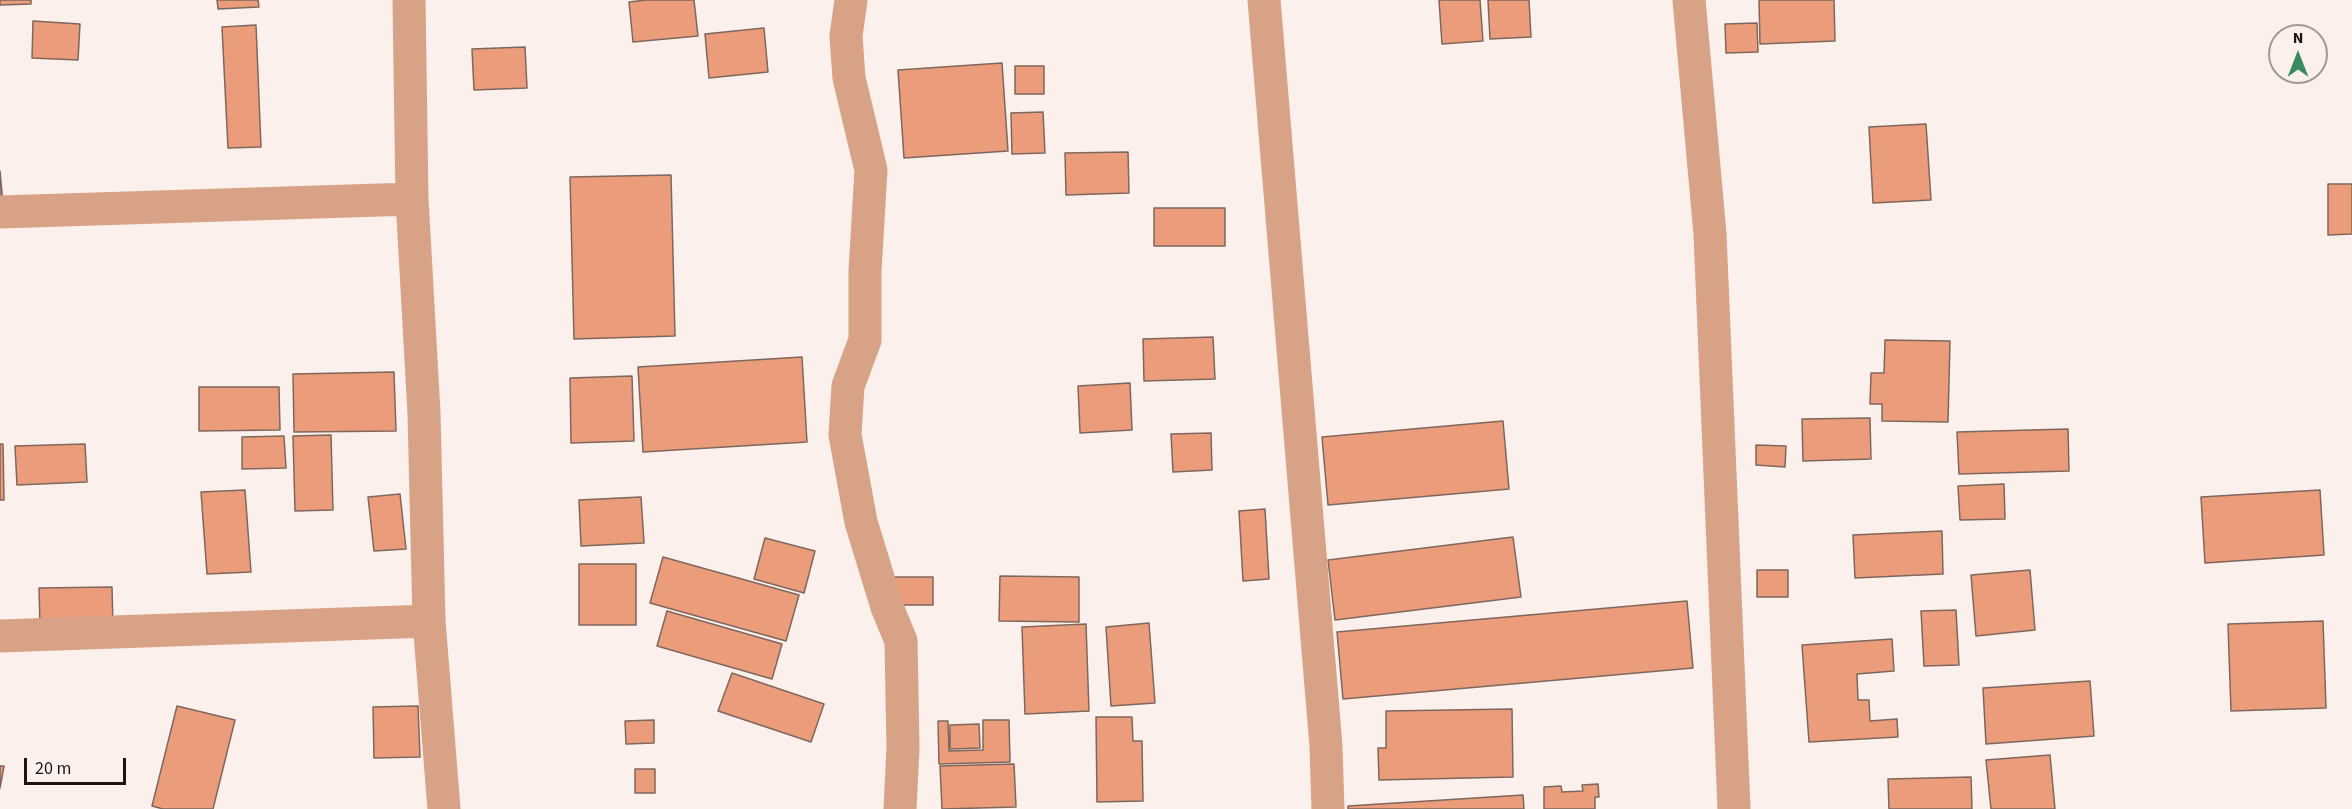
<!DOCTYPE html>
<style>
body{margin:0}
#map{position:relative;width:2352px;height:809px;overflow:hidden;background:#fbf0eb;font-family:"Source Sans 3",sans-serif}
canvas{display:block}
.north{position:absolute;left:2268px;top:24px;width:60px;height:60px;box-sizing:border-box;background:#fbf0eb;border:2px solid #a39894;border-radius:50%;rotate:0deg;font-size:16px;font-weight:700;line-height:24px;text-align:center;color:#1e1411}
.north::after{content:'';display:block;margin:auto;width:21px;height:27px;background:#388c5f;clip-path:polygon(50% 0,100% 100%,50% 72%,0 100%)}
.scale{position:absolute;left:24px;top:758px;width:102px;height:27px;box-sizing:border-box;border:3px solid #1e1411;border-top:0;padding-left:8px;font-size:18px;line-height:21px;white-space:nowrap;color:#1e1411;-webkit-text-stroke:4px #fbf0eb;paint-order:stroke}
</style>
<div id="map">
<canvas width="2352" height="809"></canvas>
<div class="north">N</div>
<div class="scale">20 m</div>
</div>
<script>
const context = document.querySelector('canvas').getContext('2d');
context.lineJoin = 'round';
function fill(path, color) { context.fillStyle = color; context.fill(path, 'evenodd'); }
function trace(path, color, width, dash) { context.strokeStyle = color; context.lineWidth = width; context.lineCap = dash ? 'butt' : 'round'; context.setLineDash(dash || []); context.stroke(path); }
const building = new Path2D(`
 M0,0H31V4L0,5Z
 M217,0H258L259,7L218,9Z
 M646,0H694L698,36L633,42L629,2Z
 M1439,0H1480L1483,41L1442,44Z
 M1488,0H1529L1531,37L1490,39Z
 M1759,0H1834L1835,41L1760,44Z
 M33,21L80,24L78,60L32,58Z
 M1757,23L1758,52L1726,53L1725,24Z
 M256,25L261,147L228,148L222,27Z
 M764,28L768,72L709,78L705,34Z
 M525,47L527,88L474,90L472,49Z
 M1002,63L1008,151L904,158L898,70Z
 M1015,66H1044V94H1015Z
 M1043,112L1045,153L1012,154L1011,113Z
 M1926,124L1931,200L1873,203L1869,127Z
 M1128,152L1129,193L1066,195L1065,153Z
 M0,171L3,203H0Z
 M671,175L675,336L574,339L570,177Z
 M2328,184H2352V234L2328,235Z
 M1154,208H1225V246H1154Z
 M1213,337L1215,379L1144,381L1143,339Z
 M1885,340L1950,341L1948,422L1882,421V404H1870L1871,373H1884Z
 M802,357L807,442L643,452L638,367Z
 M394,372L396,431L294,432L293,374Z
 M632,376L634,441L571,443L570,378Z
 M1130,383L1132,430L1080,433L1078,386Z
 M199,387H279L280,430L199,431Z
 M1870,418L1871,459L1803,461L1802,419Z
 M1503,421L1509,489L1328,505L1322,437Z
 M2068,429L2069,471L1959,474L1957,432Z
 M1211,433L1212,470L1173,472L1171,434Z
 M331,435L333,510L295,511L293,436Z
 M284,436L286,468L242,469V437Z
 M0,444H3L4,500H0Z
 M85,444L87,482L17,485L15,446Z
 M1756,445L1786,446L1785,467L1756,465Z
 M2004,484L2005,519L1960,520L1958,486Z
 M245,490L251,572L207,574L201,492Z
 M2320,490L2324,555L2205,563L2201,497Z
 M400,494L406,549L374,551L368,497Z
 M641,497L644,543L581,546L579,500Z
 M1265,509L1269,579L1243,581L1239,511Z
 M1942,531L1943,574L1855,578L1853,535Z
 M1513,537L1521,597L1335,620L1328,560Z
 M765,538L815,551L804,593L754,579Z
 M663,557L799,595L786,641L650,603Z
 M579,564H636V625H579Z
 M1757,570H1788V597H1757Z
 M2030,570L2035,630L1976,636L1971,575Z
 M1000,576L1079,577V622L999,621Z
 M892,577H933V605H892Z
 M112,587L113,626L40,627L39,588Z
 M1687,601L1693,668L1343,699L1337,632Z
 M1956,610L1959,665L1924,666L1921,611Z
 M667,611L782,644L772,679L657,646Z
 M2323,621L2326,708L2231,711L2228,624Z
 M1149,623L1155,703L1111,706L1106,627Z
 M1086,624L1089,711L1025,714L1022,627Z
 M1892,639L1894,671L1857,674L1858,700H1869L1870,721L1897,719L1898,737L1809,742L1802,645Z
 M732,673L824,704L811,742L718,711Z
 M2090,681L2094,736L1986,744L1983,688Z
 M177,706L235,720L213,809H163L152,806Z
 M418,706L420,757L374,758L373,707Z
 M1512,709L1513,777L1379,780L1378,748H1386V711Z
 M1096,717H1132L1133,741H1142L1143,801L1097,802Z
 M654,720V743L626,744L625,721Z
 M983,720H1009L1010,762L939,764L938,721H948L949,751L983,750Z
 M979,724L980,748L950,749V725Z
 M2050,755L2055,809H1991L1986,760Z
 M1014,764L1016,807L942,809L940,766Z
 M0,766H4L0,788Z
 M635,769H655V793H635Z
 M1971,777L1972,809H1889L1888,779Z
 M1598,784L1599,797H1595V809H1544V787L1561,786L1562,792L1583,791L1582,785Z
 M1523,795L1524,809H1348V806Z`);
const minor = new Path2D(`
 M409,0L412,199L424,413L429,621L444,809
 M851,0L846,36L849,78L871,170L865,271V340L848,386L845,435L861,522L887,607L901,641L903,748L900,809
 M1264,0L1326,746L1328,809
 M1689,0L1710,234L1734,809
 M0,212L412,199
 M0,636L429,621`);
fill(building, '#eb9c7a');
trace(building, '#7f675d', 1.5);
trace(minor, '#d7a285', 33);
</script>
